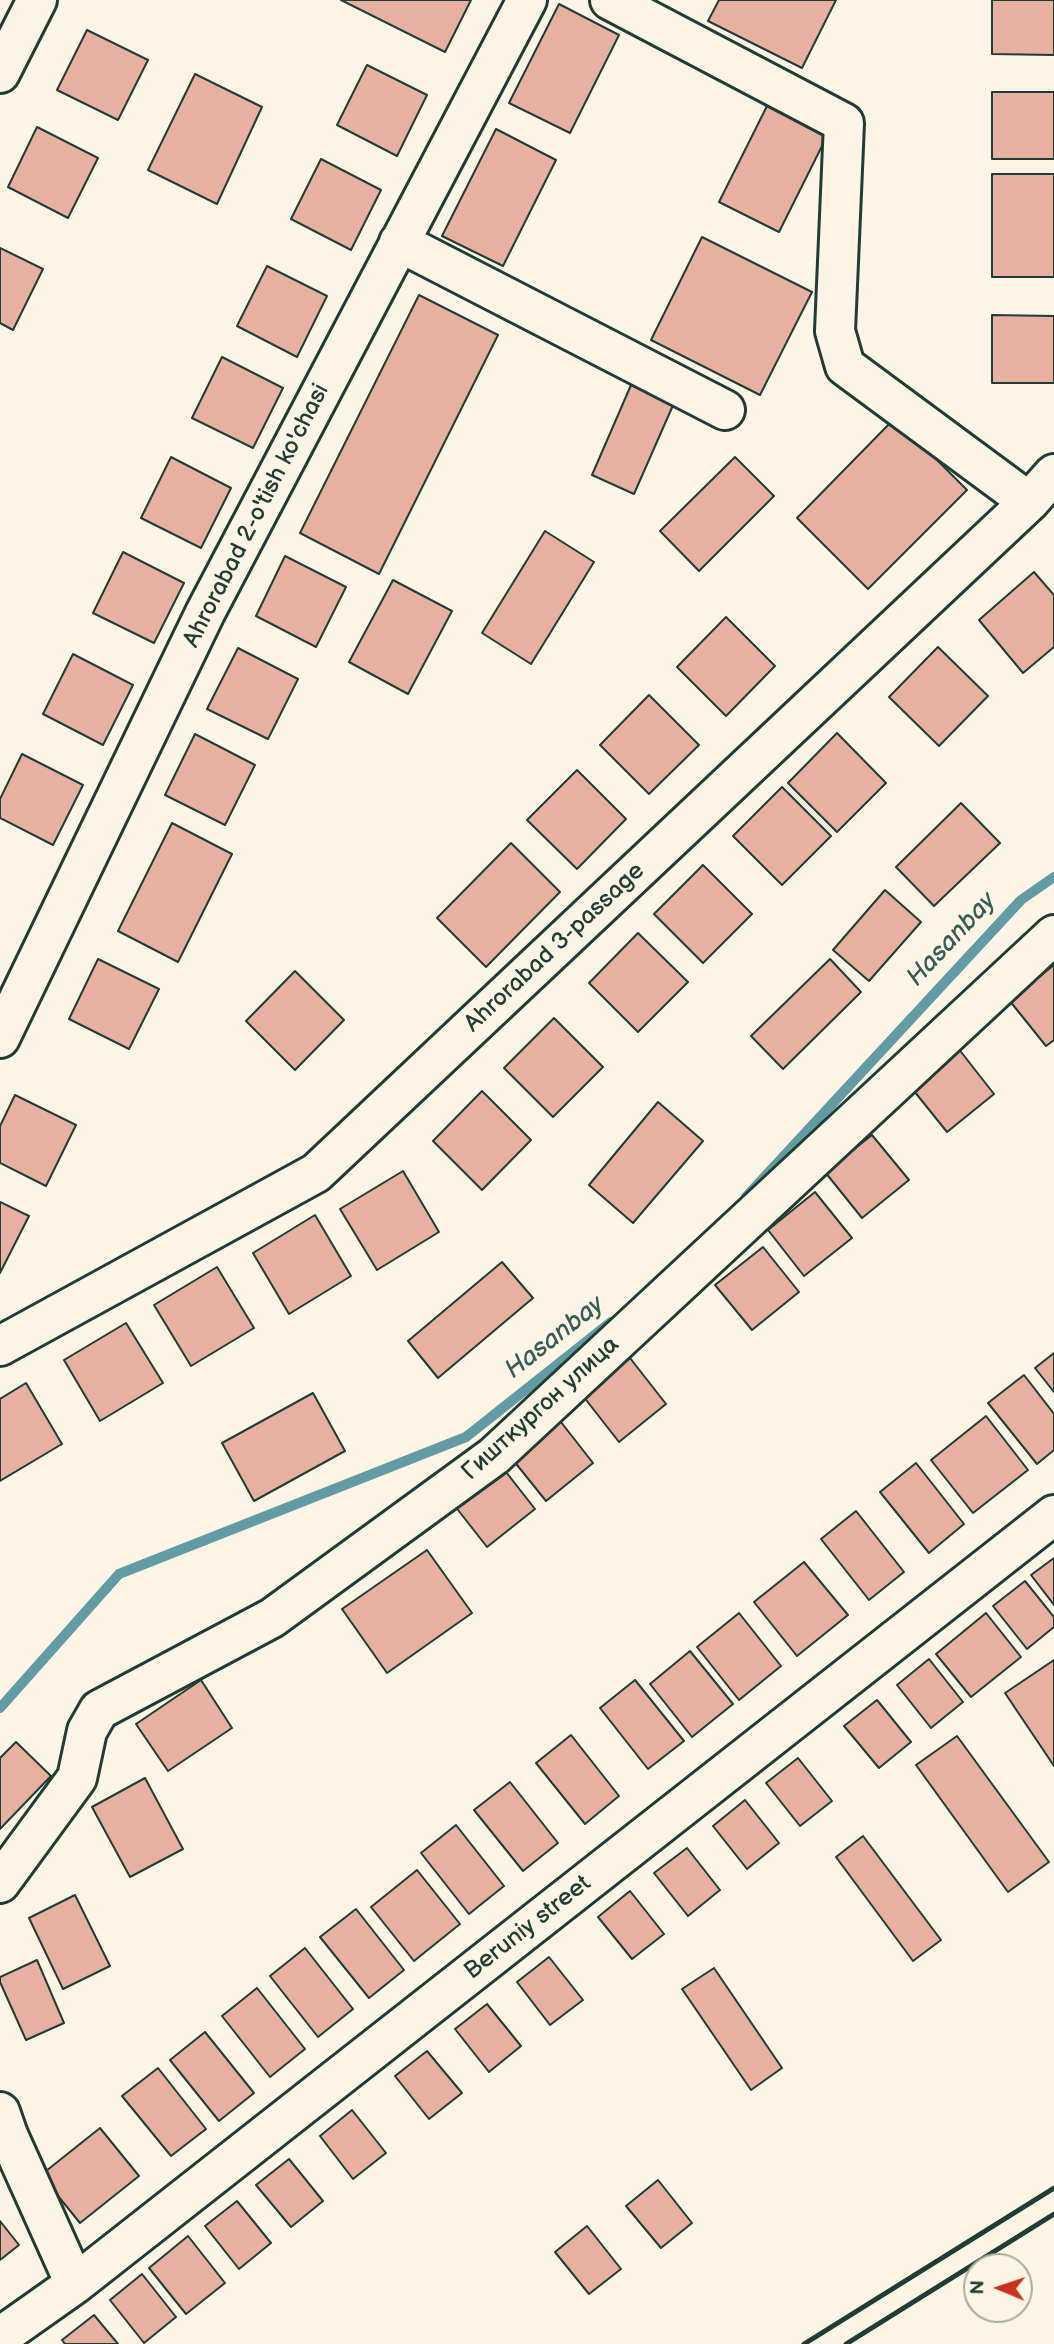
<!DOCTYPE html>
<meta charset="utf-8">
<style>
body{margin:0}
#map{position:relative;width:1054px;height:2344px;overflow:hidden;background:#fcf5e5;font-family:"Balsamiq Sans",sans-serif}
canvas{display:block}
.north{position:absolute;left:963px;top:2253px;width:70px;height:70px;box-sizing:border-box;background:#fcf5e5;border:2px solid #a4ab9e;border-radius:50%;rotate:272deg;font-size:19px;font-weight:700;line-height:28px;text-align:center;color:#1f3d34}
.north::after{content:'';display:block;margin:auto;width:24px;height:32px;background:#c8321e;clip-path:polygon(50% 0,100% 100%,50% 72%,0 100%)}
</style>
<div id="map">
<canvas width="1054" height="2344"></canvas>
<div class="north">N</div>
</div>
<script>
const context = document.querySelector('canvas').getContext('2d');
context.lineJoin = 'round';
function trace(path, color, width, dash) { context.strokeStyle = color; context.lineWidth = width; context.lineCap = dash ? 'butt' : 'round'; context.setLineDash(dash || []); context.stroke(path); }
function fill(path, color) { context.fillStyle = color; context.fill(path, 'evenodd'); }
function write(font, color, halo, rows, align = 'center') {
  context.font = font + ' "Balsamiq Sans",sans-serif'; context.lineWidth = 5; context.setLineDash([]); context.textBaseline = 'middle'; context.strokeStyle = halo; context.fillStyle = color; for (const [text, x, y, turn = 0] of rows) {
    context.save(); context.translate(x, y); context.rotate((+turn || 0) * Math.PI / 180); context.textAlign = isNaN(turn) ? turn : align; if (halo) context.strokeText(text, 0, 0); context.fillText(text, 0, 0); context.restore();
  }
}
const stream = new Path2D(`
 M746,1197L1021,900L1054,877
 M0,1708L119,1574L466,1437L611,1322`);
const building = new Path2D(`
 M341,0H471L445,52Z
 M719,0H836L802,68L708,21Z
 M992,0H1054V55L992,54Z
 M559,4L619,35L570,133L509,103Z
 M87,30L148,60L118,120L57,90Z
 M367,65L427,95L397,156L337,125Z
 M195,74L262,107L217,204L148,170Z
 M992,92H1054V159H992Z
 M767,106L827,136L779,232L719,202Z
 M37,127L98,158L68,218L8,187Z
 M496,129L556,160L503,266L442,236Z
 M321,159L381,190L351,250L291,219Z
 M992,174H1054V277H992Z
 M702,237L812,292L760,395L651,340Z
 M0,248L43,269L13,330L0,323Z
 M267,266L327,296L297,357L237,326Z
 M419,295L498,335L379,574L300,533Z
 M992,315L1054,316V383H992Z
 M222,357L283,388L253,448L192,418Z
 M631,385L674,403L634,494L592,475Z
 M895,418L967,490L868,589L797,518Z
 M171,457L231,488L201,548L141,518Z
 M735,457L774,496L699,571L660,531Z
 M545,531L594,562L531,664L482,633Z
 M123,552L184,583L154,643L93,613Z
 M285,556L346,587L316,647L256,616Z
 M1034,572L1054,595V647L1023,673L979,620Z
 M393,580L452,611L408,694L349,662Z
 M726,617L775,666L726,716L677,667Z
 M938,647L988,696L939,746L889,697Z
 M238,648L298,679L268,739L207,709Z
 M73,654L133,685L103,745L43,714Z
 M649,695L699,745L649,794L600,745Z
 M837,733L886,783L837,832L788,783Z
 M195,734L255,765L225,825L165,795Z
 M22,754L83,785L53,845L0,818V799Z
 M577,770L626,819L577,869L527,820Z
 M782,787L831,836L782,885L733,836Z
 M961,803L1000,843L934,906L896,867Z
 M172,823L232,854L178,962L118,931Z
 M511,843L560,892L486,967L437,918Z
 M703,865L752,914L703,963L654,914Z
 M885,890L921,922L869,981L833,950Z
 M638,933L688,982L638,1032L589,983Z
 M98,959L159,989L129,1049L69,1019Z
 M830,959L861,992L783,1069L751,1036Z
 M1054,965V1040L1046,1046L1009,1000Z
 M295,971L344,1020L295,1070L246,1021Z
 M554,1018L603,1067L553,1117L504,1068Z
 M958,1048L994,1094L947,1132L910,1086Z
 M482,1091L531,1140L482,1190L433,1141Z
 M15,1095L76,1125L46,1186L0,1163V1126Z
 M658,1102L703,1141L633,1223L589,1185Z
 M872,1135L909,1180L862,1218L825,1172Z
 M403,1171L439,1232L377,1270L340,1209Z
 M815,1192L852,1238L804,1276L768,1230Z
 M0,1202L29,1216L0,1273Z
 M315,1215L351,1276L289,1314L253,1253Z
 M763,1247L799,1292L752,1330L715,1285Z
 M502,1262L533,1298L438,1378L408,1341Z
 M217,1267L254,1328L191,1366L154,1305Z
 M126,1323L163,1383L100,1421L64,1360Z
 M1054,1353V1392L1035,1368Z
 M630,1358L666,1404L619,1442L583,1396Z
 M1024,1375L1054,1414V1450L1037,1464L988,1403Z
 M26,1383L62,1444L0,1481V1399Z
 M313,1393L345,1451L254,1501L222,1443Z
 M986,1416L1028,1470L973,1513L931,1460Z
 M557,1417L593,1463L546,1501L509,1455Z
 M499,1463L535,1509L487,1547L451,1501Z
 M916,1463L964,1524L929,1553L880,1492Z
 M856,1511L904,1572L869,1600L821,1539Z
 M427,1550L472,1613L387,1673L342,1609Z
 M1054,1558V1605L1031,1575Z
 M804,1562L848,1615L797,1656L754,1602Z
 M1025,1581L1054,1617V1627L1027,1649L993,1606Z
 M739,1613L781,1666L739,1700L697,1647Z
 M986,1613L1021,1657L971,1697L936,1654Z
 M690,1651L733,1704L692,1737L650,1684Z
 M929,1659L963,1702L931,1728L897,1685Z
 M1054,1660V1766L1005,1693Z
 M201,1680L232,1728L168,1771L136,1724Z
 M635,1680L684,1741L648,1769L600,1708Z
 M877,1700L911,1742L879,1768L844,1726Z
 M571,1735L619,1796L585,1824L536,1763Z
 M957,1736L1049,1862L1008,1892L916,1765Z
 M16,1742L51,1776L0,1829V1758Z
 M798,1758L832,1801L800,1826L766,1783Z
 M145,1778L183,1849L130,1877L92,1807Z
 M510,1782L558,1843L523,1871L474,1810Z
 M745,1800L779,1843L747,1869L713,1826Z
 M456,1825L504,1886L469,1914L421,1853Z
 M863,1836L941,1940L913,1961L836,1857Z
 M687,1848L720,1890L688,1916L654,1873Z
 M417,1870L460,1924L414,1961L371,1907Z
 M630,1891L664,1934L632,1959L598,1917Z
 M75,1895L110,1966L63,1989L29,1918Z
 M356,1909L404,1970L369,1998L320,1937Z
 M305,1948L353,2009L318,2037L270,1976Z
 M549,1957L583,2000L550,2025L517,1982Z
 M37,1960L64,2023L26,2040L0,1982V1977Z
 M714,1968L782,2068L751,2090L682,1989Z
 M257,1988L305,2049L270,2077L222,2016Z
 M487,2004L521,2046L489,2072L455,2029Z
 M205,2032L254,2093L219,2121L170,2060Z
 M427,2051L462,2093L429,2119L395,2076Z
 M158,2068L206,2129L171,2156L122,2096Z
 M352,2110L386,2153L353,2179L320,2136Z
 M100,2128L139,2176L80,2223L41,2175Z
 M289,2159L323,2201L291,2227L256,2185Z
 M658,2180L692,2223L661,2248L626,2206Z
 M237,2201L271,2243L239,2269L205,2226Z
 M0,2221L19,2245L0,2260Z
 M587,2226L621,2269L589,2294L555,2252Z
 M188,2236L225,2283L186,2314L149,2268Z
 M142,2274L176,2317L144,2343L110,2300Z
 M94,2315L118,2344H65L62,2340Z`);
const minor = new Path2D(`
 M610,0L844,123L835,331L845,366L1029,502
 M0,73L37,0
 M399,242L725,410
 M0,1038L205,613L527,0
 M0,1346L316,1173L1029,502L1054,474
 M0,1883L77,1778L87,1731L99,1710L272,1618L494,1456L1054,935
 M0,2112L8,2135L75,2284
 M0,2337L75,2284L1054,1515`);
const rail = new Path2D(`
 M804,2344L1054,2188
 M846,2344L1054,2214`);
const streetNames = [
 ["Ahrorabad 2-o'tish ko'chasi",257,516,-63],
 ["Ahrorabad 3-passage",555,948,-43],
 ["Гишткургон улица",541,1409,-42],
 ["Beruniy street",528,1928,-38]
];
const waterNames = [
 ["Hasanbay",952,940,-47],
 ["Hasanbay",555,1338,-38]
];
trace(stream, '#629ba4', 10);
fill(building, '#e8b0a0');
trace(building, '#1f3d34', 2);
trace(minor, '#1f3d34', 44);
trace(minor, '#fcf5e5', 38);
trace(rail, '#1f3d34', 5);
write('24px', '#1f3d34', '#fcf5e5', streetNames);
write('italic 26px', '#355c59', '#fcf5e5', waterNames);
</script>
